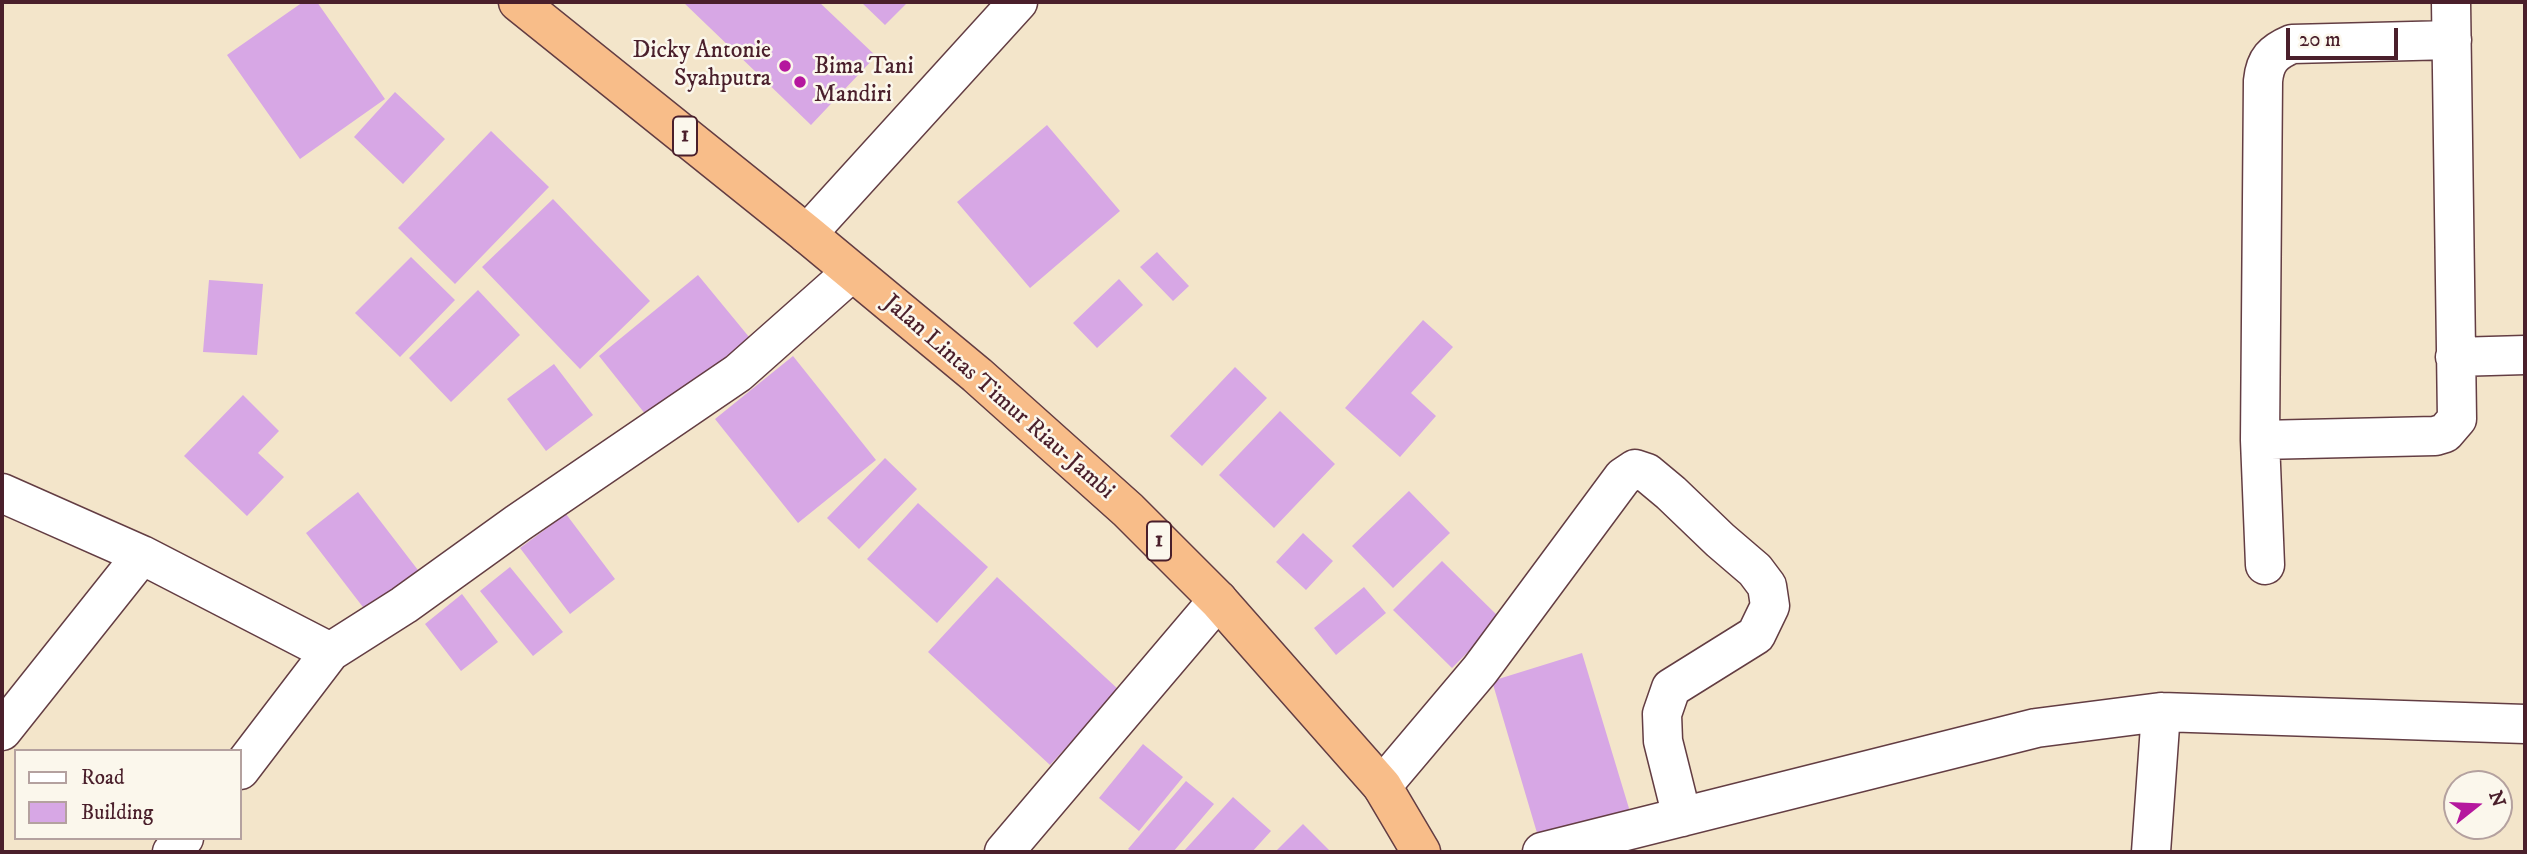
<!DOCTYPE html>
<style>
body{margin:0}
#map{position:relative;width:2527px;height:854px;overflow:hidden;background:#f3e5ca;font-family:"IM FELL DW Pica",serif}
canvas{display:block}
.frame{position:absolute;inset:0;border:4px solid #4a1f2b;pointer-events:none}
.legend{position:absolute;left:14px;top:749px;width:228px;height:91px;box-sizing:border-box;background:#fbf7ec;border:2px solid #b4a19f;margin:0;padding:9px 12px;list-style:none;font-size:21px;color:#4a1f2b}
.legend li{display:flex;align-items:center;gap:14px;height:35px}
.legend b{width:35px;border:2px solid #b4a19f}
.north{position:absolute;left:2443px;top:770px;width:70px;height:70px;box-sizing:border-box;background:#fbf7ec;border:2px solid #b4a19f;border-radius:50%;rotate:72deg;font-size:19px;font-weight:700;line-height:28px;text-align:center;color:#4a1f2b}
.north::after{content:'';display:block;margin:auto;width:24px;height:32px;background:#b5179e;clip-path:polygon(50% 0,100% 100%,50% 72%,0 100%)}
.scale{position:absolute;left:2286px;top:28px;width:112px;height:32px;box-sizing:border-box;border:4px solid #4a1f2b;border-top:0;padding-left:9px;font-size:21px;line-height:24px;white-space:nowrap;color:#4a1f2b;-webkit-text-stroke:5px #fbf7ec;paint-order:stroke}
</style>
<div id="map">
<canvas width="2527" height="854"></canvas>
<div class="frame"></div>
<ul class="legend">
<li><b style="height:9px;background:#fff"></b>Road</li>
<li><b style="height:19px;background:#d7a7e5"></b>Building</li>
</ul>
<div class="north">N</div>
<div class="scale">20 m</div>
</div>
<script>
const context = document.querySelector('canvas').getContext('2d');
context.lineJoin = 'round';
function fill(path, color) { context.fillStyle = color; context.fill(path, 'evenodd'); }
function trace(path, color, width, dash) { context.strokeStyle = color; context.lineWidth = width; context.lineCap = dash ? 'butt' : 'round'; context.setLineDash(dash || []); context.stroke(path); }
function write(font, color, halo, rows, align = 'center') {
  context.font = font + ' "IM FELL DW Pica",serif'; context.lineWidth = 5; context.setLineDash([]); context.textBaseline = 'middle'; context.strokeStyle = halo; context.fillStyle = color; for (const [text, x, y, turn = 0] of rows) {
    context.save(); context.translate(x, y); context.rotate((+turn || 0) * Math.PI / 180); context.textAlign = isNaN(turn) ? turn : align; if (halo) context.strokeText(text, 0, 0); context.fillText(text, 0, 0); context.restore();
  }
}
const building = new Path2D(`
 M303,2H317L385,99L300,159L227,55Z
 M683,2H819L876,56L811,125Z
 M861,2H908L885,25Z
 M395,92L445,139L403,184L354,137Z
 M1047,125L1120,211L1030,288L957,202Z
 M491,131L549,187L455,284L398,228Z
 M553,199L650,301L580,369L482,267Z
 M1157,252L1189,286L1173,301L1140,267Z
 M411,257L455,300L400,357L355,313Z
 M698,275L754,343L654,425L599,356Z
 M1119,279L1143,305L1097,348L1073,323Z
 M209,280L263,284L257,355L203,352Z
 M478,290L520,335L451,402L409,358Z
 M1423,320L1453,347L1411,393L1436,416L1400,457L1345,408Z
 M793,356L876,460L798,523L715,419Z
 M554,364L593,415L546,451L507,399Z
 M1235,367L1267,398L1202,466L1170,436Z
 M243,395L279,431L258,453L284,477L247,516L184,456Z
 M1280,411L1335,464L1274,528L1219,475Z
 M885,458L917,489L859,549L827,518Z
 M1409,491L1450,533L1393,588L1352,546Z
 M358,492L421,574L369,615L306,533Z
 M918,503L988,567L937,623L867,559Z
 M566,514L615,579L570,614L520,548Z
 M1303,533L1333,561L1306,590L1276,562Z
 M1442,561L1501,619L1452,668L1393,610Z
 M510,567L563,632L533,656L480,591Z
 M997,577L1119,690L1050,765L928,652Z
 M1364,587L1386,613L1336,655L1314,628Z
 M462,594L498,642L461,671L425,624Z
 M1582,653L1631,815L1540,843L1492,681Z
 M1143,744L1183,777L1139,831L1099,798Z
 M1186,781L1214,804L1173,852H1132L1128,849Z
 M1233,797L1271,831L1252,852H1183Z
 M1303,824L1331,852H1275Z`);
const minor = new Path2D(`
 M807,234L1018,2
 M2455,357L2525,355
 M2260,440L2263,81C2265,60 2273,52 2292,44L2452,40
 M2,493L142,555L330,652
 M2265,565L2260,440L2435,436L2445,433L2457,419L2451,2
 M2,731L142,555
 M240,770L330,652L404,605L518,523L738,373L852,272
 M1382,786L1480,670L1623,477L1635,469L1647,473L1671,493L1720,540L1755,570L1767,586L1770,606L1756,635L1671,688L1662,714L1663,741L1682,817
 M172,852L184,838
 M1004,852L1218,600
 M1542,852L2036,728L2161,712L2525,724
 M2151,852L2161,712`);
const highway = new Path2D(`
 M518,2L807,234L977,375L1128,510L1218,600L1382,786L1421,852`);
const markers = [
 [785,66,7,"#b5179e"],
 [800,82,7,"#b5179e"]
];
const shields = [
 [685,136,24],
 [1159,541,24]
];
const shieldNames = [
 ["1",685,136],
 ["1",1159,541]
];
const poiNames = [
 ["Dicky Antonie",771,52],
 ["Syahputra",771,80],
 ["Bima Tani",814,68,"left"],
 ["Mandiri",814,96,"left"]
];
const streetNames = [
 ["Jalan Lintas Timur Riau-Jambi",998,398,41]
];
fill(building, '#d7a7e5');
trace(minor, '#633d43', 41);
trace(highway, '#633d43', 41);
trace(minor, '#fff', 38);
trace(highway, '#f8bd89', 38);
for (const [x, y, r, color] of markers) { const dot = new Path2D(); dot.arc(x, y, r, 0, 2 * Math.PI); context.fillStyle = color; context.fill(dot); trace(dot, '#fbf7ec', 2.5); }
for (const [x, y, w] of shields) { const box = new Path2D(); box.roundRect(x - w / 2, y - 19.5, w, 39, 5); context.fillStyle = '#fbf7ec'; context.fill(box); trace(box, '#4a1f2b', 2); }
write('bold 23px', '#4a1f2b', null, shieldNames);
write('24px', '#4a1f2b', '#fbf7ec', poiNames, 'right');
write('24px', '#4a1f2b', '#fbf7ec', streetNames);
</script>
